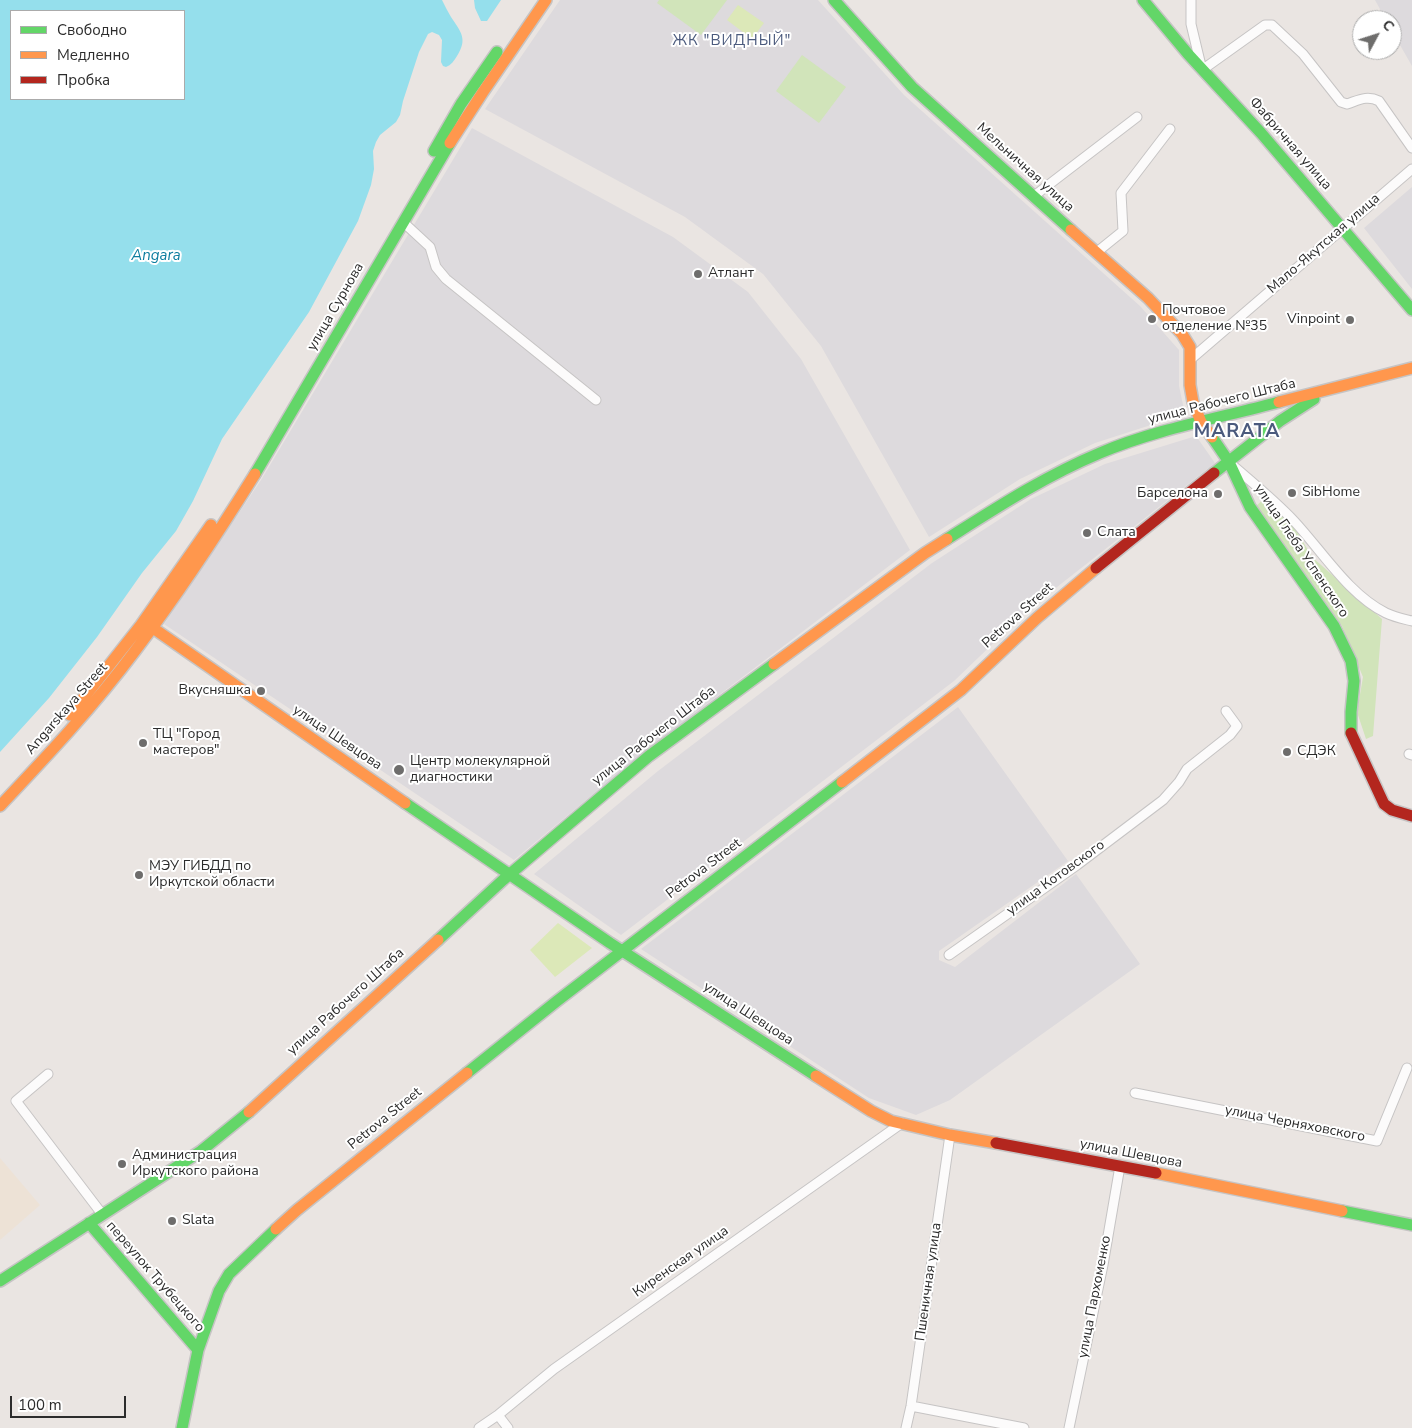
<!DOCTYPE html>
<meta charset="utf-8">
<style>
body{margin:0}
#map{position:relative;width:1412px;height:1428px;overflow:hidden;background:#eae5e2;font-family:"Nunito Sans",sans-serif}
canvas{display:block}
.legend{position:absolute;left:10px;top:10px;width:175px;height:90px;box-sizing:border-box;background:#fff;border:1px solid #ababab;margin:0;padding:6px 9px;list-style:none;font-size:15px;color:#2c2c2c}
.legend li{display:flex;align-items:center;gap:10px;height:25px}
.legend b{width:25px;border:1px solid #ababab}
.north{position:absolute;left:1352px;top:10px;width:50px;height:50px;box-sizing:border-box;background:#fff;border:1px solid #ababab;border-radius:50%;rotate:50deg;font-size:14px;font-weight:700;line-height:20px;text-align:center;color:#2c2c2c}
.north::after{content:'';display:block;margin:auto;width:18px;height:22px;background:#6e6d6c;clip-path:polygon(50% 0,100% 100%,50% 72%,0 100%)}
.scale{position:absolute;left:10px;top:1396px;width:116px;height:22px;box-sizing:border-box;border:2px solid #2c2c2c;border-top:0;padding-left:6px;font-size:15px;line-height:18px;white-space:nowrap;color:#2c2c2c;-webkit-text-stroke:4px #fff;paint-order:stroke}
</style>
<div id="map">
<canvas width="1412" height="1428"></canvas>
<ul class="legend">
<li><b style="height:6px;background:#63d668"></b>Свободно</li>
<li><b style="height:6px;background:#ff974d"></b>Медленно</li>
<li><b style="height:6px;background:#b3261e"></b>Пробка</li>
</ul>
<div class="north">С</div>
<div class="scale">100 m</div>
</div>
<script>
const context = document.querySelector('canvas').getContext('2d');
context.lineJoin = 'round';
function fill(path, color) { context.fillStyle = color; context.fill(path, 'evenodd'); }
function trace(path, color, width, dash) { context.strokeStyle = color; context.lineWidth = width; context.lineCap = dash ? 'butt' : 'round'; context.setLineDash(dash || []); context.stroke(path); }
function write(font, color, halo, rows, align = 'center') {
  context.font = font + ' "Nunito Sans",sans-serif'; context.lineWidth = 4; context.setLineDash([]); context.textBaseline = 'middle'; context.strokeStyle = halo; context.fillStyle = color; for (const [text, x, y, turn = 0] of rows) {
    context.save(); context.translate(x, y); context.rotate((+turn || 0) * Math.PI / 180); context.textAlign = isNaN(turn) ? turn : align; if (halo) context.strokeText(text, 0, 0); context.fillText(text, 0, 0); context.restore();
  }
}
const industrial = new Path2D(`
 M560,0H818L904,95L1140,306L1179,350V386L1185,414L1095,443L1020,479L929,537L821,346L763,274L685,217L485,109Z
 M1375,0H1412V66L1392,31V20H1386Z
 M472,128L673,237L748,292L801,359L910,550L644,752L514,860L164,624L261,480Z
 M1412,187V289L1364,228Z
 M1196,436L1215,463L1029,609L954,681L621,935L534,874L658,771L932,563L1031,499L1105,464Z
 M958,707L1068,861L939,951V960L955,967L1076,874L1140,964L950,1100L916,1115L869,1098L641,949Z`);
const education = new Path2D(`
 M0,1158L40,1205L0,1240Z`);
const green = new Path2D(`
 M659,0H727L701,35L657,3Z
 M802,55L846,87L819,123L776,91Z
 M1265,498L1296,530L1312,557L1382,619L1373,736L1366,739L1357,712L1363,677L1342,626L1256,506Z`);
const pitch = new Path2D(`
 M738,5L764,23L752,39L727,20Z
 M558,923L592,948L555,977L530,950Z`);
const water = new Path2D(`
 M0,0H442C445,6 448,12 451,17C461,32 468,39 457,56C454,61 451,65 446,67L443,66L441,62L442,40L439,35L432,32L428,34L419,52L403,101L400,115L396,122L380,135L376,142L373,151L374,169L371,185L358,221L309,312L222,439L193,501L176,531L142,573L97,637L49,698L0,752ZM184,11V99H11V11Z
 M474,0H501L487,21H481L475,8Z`);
const street = new Path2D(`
 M1191,0V24L1202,70L1265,25H1272L1303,54L1341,102L1347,104C1359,100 1367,95 1379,101L1412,148
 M1034,196L1137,117
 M403,222L430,247L436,267L446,279L596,400
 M1097,252L1123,231L1121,193L1170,129
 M1191,359L1412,169
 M1231,464C1253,483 1274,500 1294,521C1322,551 1349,595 1386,613C1394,617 1404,619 1412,621
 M1409,754L1412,755
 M949,955L1077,865L1163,800L1179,782L1187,769L1230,735L1237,726L1226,711
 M48,1074L16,1101L102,1214
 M1135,1093L1377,1141L1407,1068
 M911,1406L1024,1428
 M498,1415L508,1428
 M479,1428L498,1415L554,1369L902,1123
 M906,1428L911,1406L950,1135
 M1069,1428L1103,1265L1120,1166`);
const fast = new Path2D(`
 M834,0L912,87L1071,230
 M1143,0L1188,54L1261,133L1412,310
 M434,151L461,104L497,52
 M1212,437L1229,462L1250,507L1334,626L1351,661L1354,681L1351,712V733
 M1214,473L1280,421L1314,399
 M255,474L450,143
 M947,539C996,508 1045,476 1100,453C1156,429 1220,418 1279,402
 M405,803L610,943L816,1076
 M438,940L503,880L649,756L774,664
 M467,1073L557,1001L842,782
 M1342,1211L1412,1225
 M89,1223L198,1350
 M0,1281L201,1151L249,1112
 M182,1428L198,1350L219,1291L229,1274L276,1229`);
const slow = new Path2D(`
 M450,143L483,92L546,0
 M1071,230L1148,298L1182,334L1190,347V385L1193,402L1201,422L1212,437
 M1279,402L1412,368
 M153,628L405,803
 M774,664L925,553L947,539
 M70,715L141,625L211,525
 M842,782L961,690L1037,618L1096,568
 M0,806C47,756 94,706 135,651C178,594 217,535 255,474
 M816,1076L871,1111L891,1121L950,1135L996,1143
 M249,1112L438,940
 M1156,1173L1342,1211
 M276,1229L297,1210L467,1073`);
const jam = new Path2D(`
 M1096,568L1214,473
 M1351,733L1384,804L1392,810L1412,816
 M996,1143L1156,1173`);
const markers = [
 [698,274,5,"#6e6d6c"],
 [1152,319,5,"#6e6d6c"],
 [1350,320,5,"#6e6d6c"],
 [1292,493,5,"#6e6d6c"],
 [1218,494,5,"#6e6d6c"],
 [1087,533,5,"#6e6d6c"],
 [261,691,5,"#6e6d6c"],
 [143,743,5,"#6e6d6c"],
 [1287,752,5,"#6e6d6c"],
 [399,770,6,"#6e6d6c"],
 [139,875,5,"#6e6d6c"],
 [122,1164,5,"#6e6d6c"],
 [172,1221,5,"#6e6d6c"]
];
const streetNames = [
 ["Фабричная улица",1290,144,49],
 ["Мельничная улица",1025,168,42],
 ["Мало-Якутская улица",1324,244,-41],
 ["улица Сурнова",336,307,-60],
 ["улица Рабочего Штаба",1222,402,-14],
 ["улица Глеба Успенского",1301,551,56],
 ["Petrova Street",1018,616,-42],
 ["Angarskaya Street",67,709,-49],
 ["улица Рабочего Штаба",654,736,-38],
 ["улица Шевцова",337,738,34],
 ["Petrova Street",704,869,-37],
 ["улица Котовского",1056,878,-36],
 ["улица Рабочего Штаба",346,1002,-42],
 ["улица Шевцова",748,1014,33],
 ["Petrova Street",385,1119,-39],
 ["улица Черняховского",1295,1124,11],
 ["улица Шевцова",1131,1154,11],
 ["Киренская улица",681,1262,-35],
 ["переулок Трубецкого",155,1277,49],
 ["Пшеничная улица",929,1282,-82],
 ["улица Пархоменко",1095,1297,-79]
];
const poiNames = [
 ["Атлант",708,274],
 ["Почтовое",1162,311],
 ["отделение №35",1162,327],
 ["Vinpoint",1340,320,"right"],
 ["SibHome",1302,493],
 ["Барселона",1208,494,"right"],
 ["Слата",1097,533],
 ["Вкусняшка",251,691,"right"],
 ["ТЦ \"Город",153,735],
 ["мастеров\"",153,751],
 ["СДЭК",1297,752],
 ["Центр молекулярной",410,762],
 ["диагностики",410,778],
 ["МЭУ ГИБДД по",149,867],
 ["Иркутской области",149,883],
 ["Администрация",132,1156],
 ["Иркутского района",132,1172],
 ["Slata",182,1221]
];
const neighbourhoodNames = [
 ["ЖК \"ВИДНЫЙ\"",732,41]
];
const waterNames = [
 ["Angara",156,256]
];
const districtNames = [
 ["MARATA",1237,432]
];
fill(industrial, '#dddadd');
fill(education, '#ede2d6');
fill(green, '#d1e4ba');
fill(pitch, '#dce8b8');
fill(water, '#95dfec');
trace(street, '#c6c4c4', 11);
trace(fast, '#c6c4c4', 14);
trace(slow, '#c6c4c4', 14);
trace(jam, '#c6c4c4', 14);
trace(street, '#fcfbfb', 9);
trace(fast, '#63d668', 11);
trace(slow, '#ff974d', 11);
trace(jam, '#b3261e', 11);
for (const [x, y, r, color] of markers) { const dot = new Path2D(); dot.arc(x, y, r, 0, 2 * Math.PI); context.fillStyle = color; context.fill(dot); trace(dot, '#fff', 2); }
write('14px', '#2c2c2c', '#fff', streetNames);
write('14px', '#2c2c2c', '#fff', poiNames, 'left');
context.letterSpacing = '1px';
write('15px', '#4b5a7d', '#fff', neighbourhoodNames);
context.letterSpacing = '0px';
write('italic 15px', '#0c7d9f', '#fff', waterNames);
context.letterSpacing = '1px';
write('bold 19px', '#4b5a7d', '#fff', districtNames);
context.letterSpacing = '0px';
</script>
